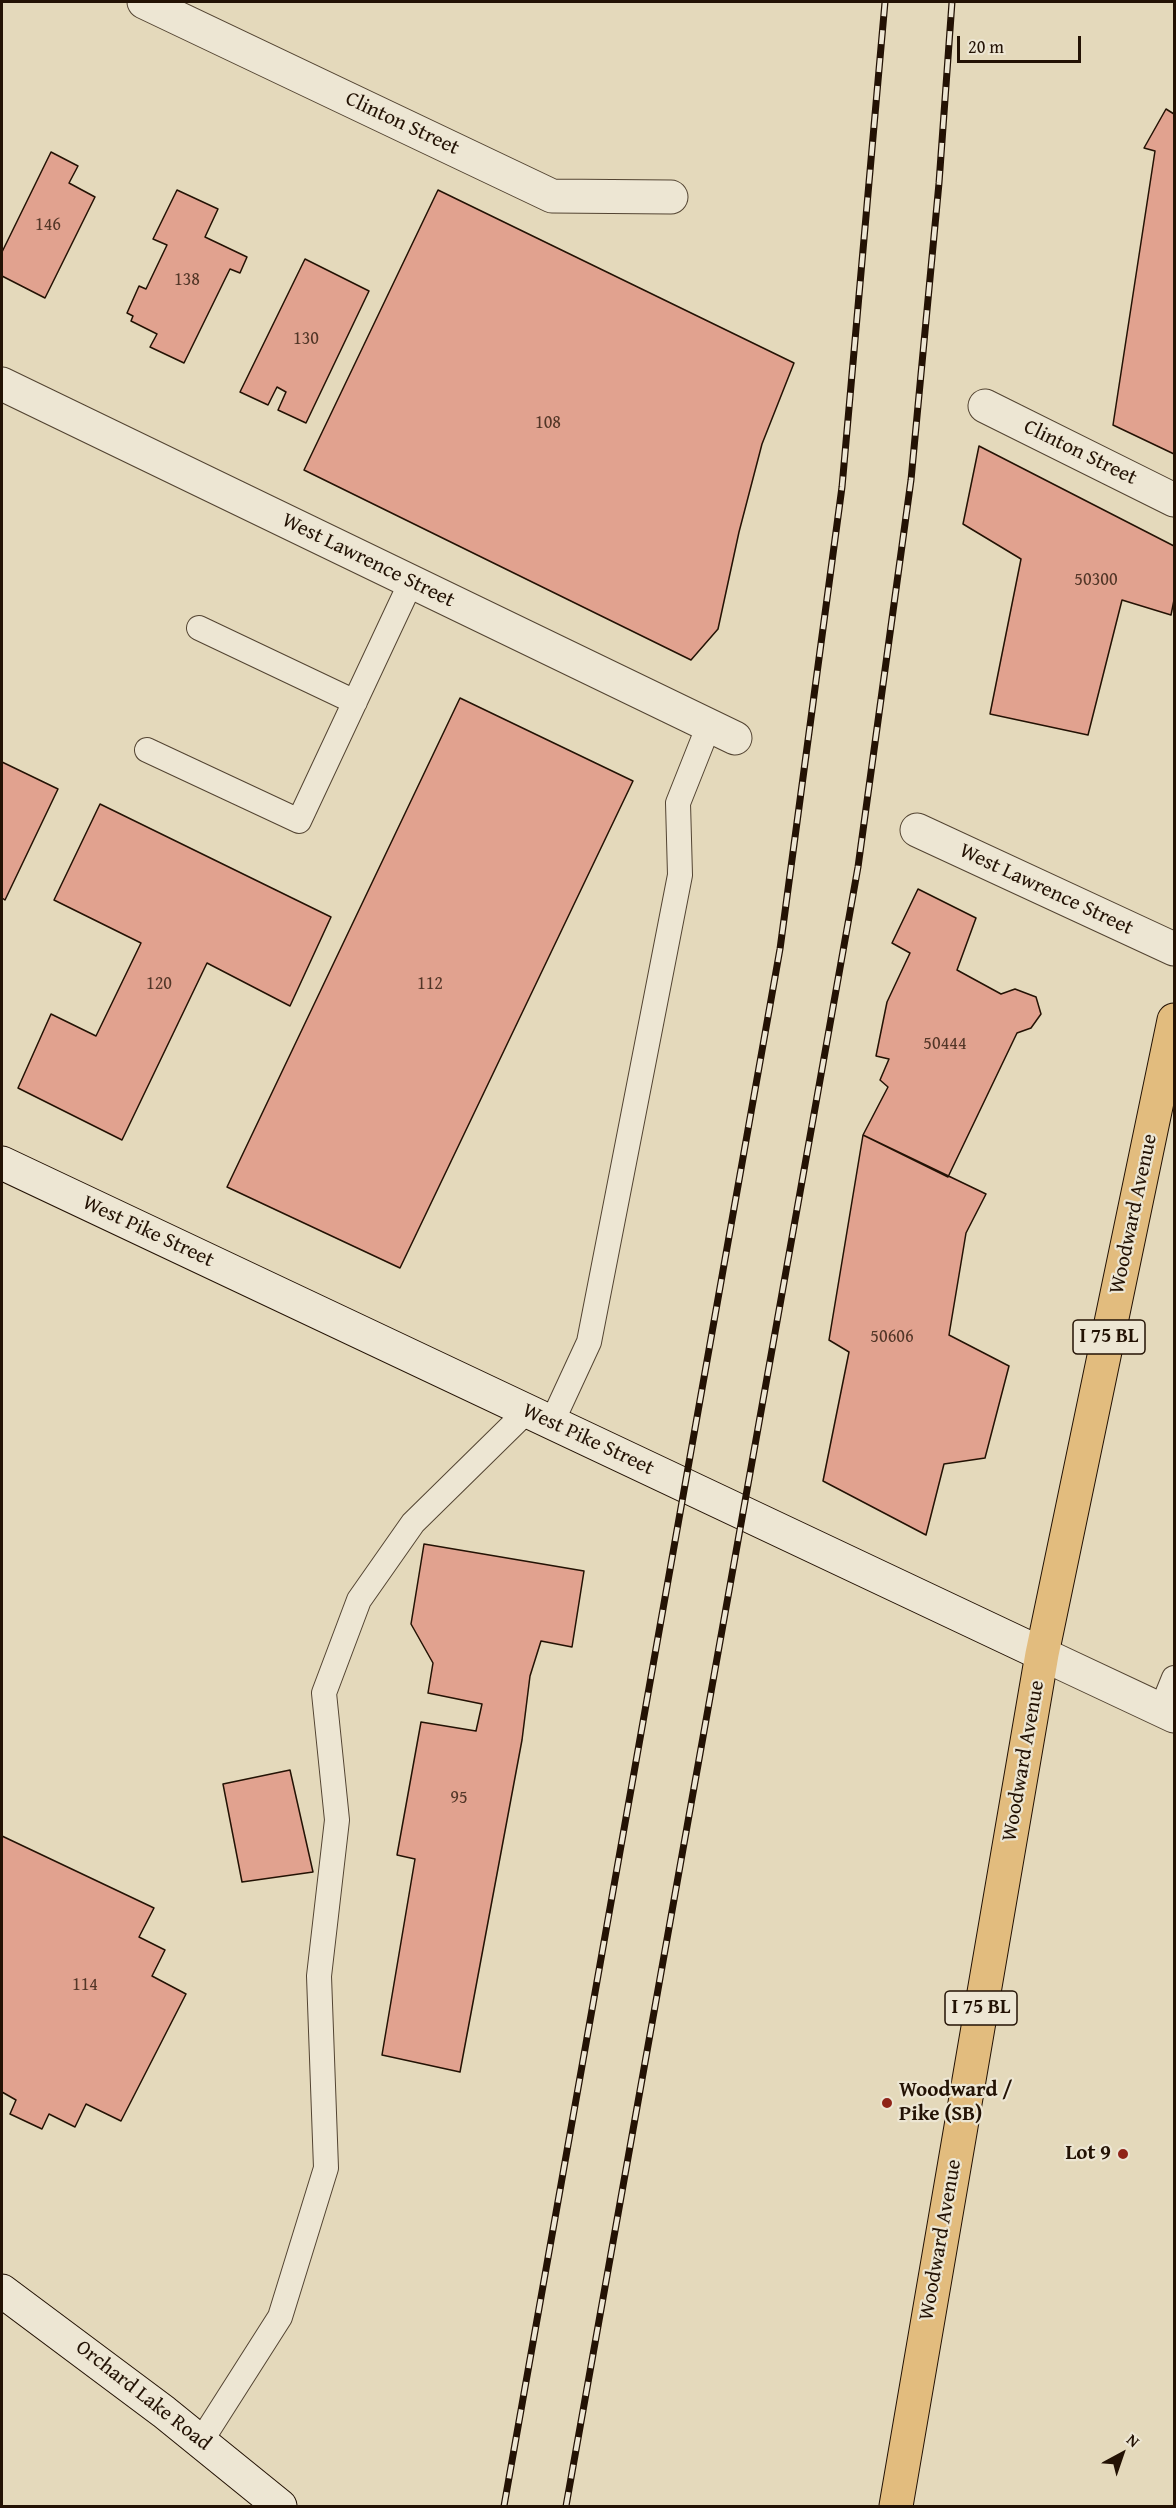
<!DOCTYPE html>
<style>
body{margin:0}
#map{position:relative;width:1176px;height:2508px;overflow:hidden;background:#e4d9bb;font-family:"Gentium Book Plus",serif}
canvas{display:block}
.frame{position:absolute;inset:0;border:3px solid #231204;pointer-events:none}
.north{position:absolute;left:1092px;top:2424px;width:60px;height:60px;-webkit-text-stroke:4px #ede6d3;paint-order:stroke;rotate:40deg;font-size:16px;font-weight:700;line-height:24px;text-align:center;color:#231204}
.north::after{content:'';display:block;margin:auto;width:21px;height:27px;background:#231204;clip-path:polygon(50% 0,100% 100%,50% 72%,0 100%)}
.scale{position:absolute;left:957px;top:36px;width:124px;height:27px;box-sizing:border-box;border:3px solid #231204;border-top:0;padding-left:8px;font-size:18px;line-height:21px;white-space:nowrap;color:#231204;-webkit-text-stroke:4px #ede6d3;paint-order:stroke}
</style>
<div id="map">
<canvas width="1176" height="2508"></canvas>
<div class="frame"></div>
<div class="north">N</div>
<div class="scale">20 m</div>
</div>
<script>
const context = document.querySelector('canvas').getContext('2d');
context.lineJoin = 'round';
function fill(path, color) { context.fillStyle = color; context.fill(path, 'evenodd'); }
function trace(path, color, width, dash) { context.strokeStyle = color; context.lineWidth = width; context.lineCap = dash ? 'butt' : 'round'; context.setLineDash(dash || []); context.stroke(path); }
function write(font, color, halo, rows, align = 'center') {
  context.font = font + ' "Gentium Book Plus",serif'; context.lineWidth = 4.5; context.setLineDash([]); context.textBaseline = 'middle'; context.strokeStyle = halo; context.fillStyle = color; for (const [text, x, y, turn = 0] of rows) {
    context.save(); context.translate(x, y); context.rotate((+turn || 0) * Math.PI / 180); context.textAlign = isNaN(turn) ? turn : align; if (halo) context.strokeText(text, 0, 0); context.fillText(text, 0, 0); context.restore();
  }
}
const building = new Path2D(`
 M1166,109L1174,114V454L1113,425L1155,151L1144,148Z
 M51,152L78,166L69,183L95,197L45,298L2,276V252Z
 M177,190L218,209L205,237L247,257L240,273L230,269L184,363L150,347L157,334L131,321L133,316L127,313L139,286L146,289L167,245L153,239Z
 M438,190L794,363L762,444L739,532L718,629L691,660L304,470Z
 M305,259L369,291L306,423L278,410L286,392L277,387L268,405L240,392Z
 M979,446L1174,546V600L1171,615L1122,600L1088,735L990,714L1021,559L963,524Z
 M460,698L633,781L400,1268L227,1187Z
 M2,762L58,789L5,900L2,898Z
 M100,804L331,917L290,1006L207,963L122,1140L18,1088L51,1014L96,1036L141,943L54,900Z
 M918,889L976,918L957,970L1001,994L1015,989L1036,997L1041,1014L1031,1028L1017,1033L948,1177L863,1135L888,1087L880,1080L889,1059L876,1056L887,1002L910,953L892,943Z
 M863,1135L986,1194L966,1233L949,1335L1009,1366L985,1458L944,1464L926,1535L823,1481L849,1352L829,1340Z
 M424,1544L584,1571L572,1647L541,1641L530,1676L522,1740L460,2072L382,2055L415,1859L397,1855L421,1722L476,1731L482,1704L428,1693L433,1663L411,1624Z
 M290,1770L313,1872L242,1882L223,1784Z
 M2,1836L154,1908L139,1937L165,1950L152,1976L186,1994L121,2121L86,2104L75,2127L49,2114L42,2129L10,2114L16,2100L2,2092Z`);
const lane = new Path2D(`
 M199,628L355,702
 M147,750L299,821L411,582
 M552,1422L589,1342L680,875L678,803L709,725
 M1161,1710L1174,1678
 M201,2441L280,2317L326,2168L319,1976L337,1820L324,1693L359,1600L413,1523L527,1411`);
const street = new Path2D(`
 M144,2L552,196L671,197
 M2,384L735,738
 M985,406L1174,500
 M917,830L1174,949
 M1042,1654L1174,1716`);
const secondary = new Path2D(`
 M2,1163L1042,1654
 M2,2291L164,2412L280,2506`);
const primary = new Path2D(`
 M896,2506L1042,1654L1174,1020`);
const rail = new Path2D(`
 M504,2506L780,949L842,487L885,2
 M566,2506L858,867L911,480L939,183L952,2`);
const markers = [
 [887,2103,6,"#8f2418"],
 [1123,2154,6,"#8f2418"]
];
const numberNames = [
 ["146",48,225],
 ["138",187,280],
 ["130",306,339],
 ["108",548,423],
 ["50300",1096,580],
 ["120",159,984],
 ["112",430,984],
 ["50444",945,1044],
 ["50606",892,1337],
 ["95",459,1798],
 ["114",85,1985]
];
const shields = [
 [1109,1337,72],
 [981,2008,72]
];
const shieldNames = [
 ["I 75 BL",1109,1337],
 ["I 75 BL",981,2008]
];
const streetNames = [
 ["Clinton Street",402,124,25],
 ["Clinton Street",1080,453,26],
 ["West Lawrence Street",368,561,26],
 ["West Lawrence Street",1046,890,25],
 ["Woodward Avenue",1134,1214,-78],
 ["West Pike Street",148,1232,25],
 ["West Pike Street",588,1440,25],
 ["Woodward Avenue",1024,1761,-80],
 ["Woodward Avenue",941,2240,-80],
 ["Orchard Lake Road",143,2396,38]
];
const poiNames = [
 ["Woodward /",899,2091],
 ["Pike (SB)",899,2115],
 ["Lot 9",1111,2154,"right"]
];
fill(building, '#e1a28f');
trace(building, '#231204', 1.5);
trace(lane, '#534432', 26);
trace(street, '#534432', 35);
trace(secondary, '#231204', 35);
trace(primary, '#231204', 35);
trace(lane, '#ede6d3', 24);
trace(street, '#ede6d3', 33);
trace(secondary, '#ede6d3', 33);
trace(primary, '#e2bc7e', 33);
trace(rail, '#231204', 7);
trace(rail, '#ede6d3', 4.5, [14]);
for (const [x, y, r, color] of markers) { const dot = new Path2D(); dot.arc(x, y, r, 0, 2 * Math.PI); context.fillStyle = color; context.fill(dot); trace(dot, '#ede6d3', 2); }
write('18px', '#523627', null, numberNames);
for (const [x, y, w] of shields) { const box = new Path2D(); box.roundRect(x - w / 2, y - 17, w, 34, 4.5); context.fillStyle = '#ede6d3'; context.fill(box); trace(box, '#231204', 1.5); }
write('bold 20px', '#231204', null, shieldNames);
write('21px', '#231204', '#ede6d3', streetNames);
write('bold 21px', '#231204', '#ede6d3', poiNames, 'left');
</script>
